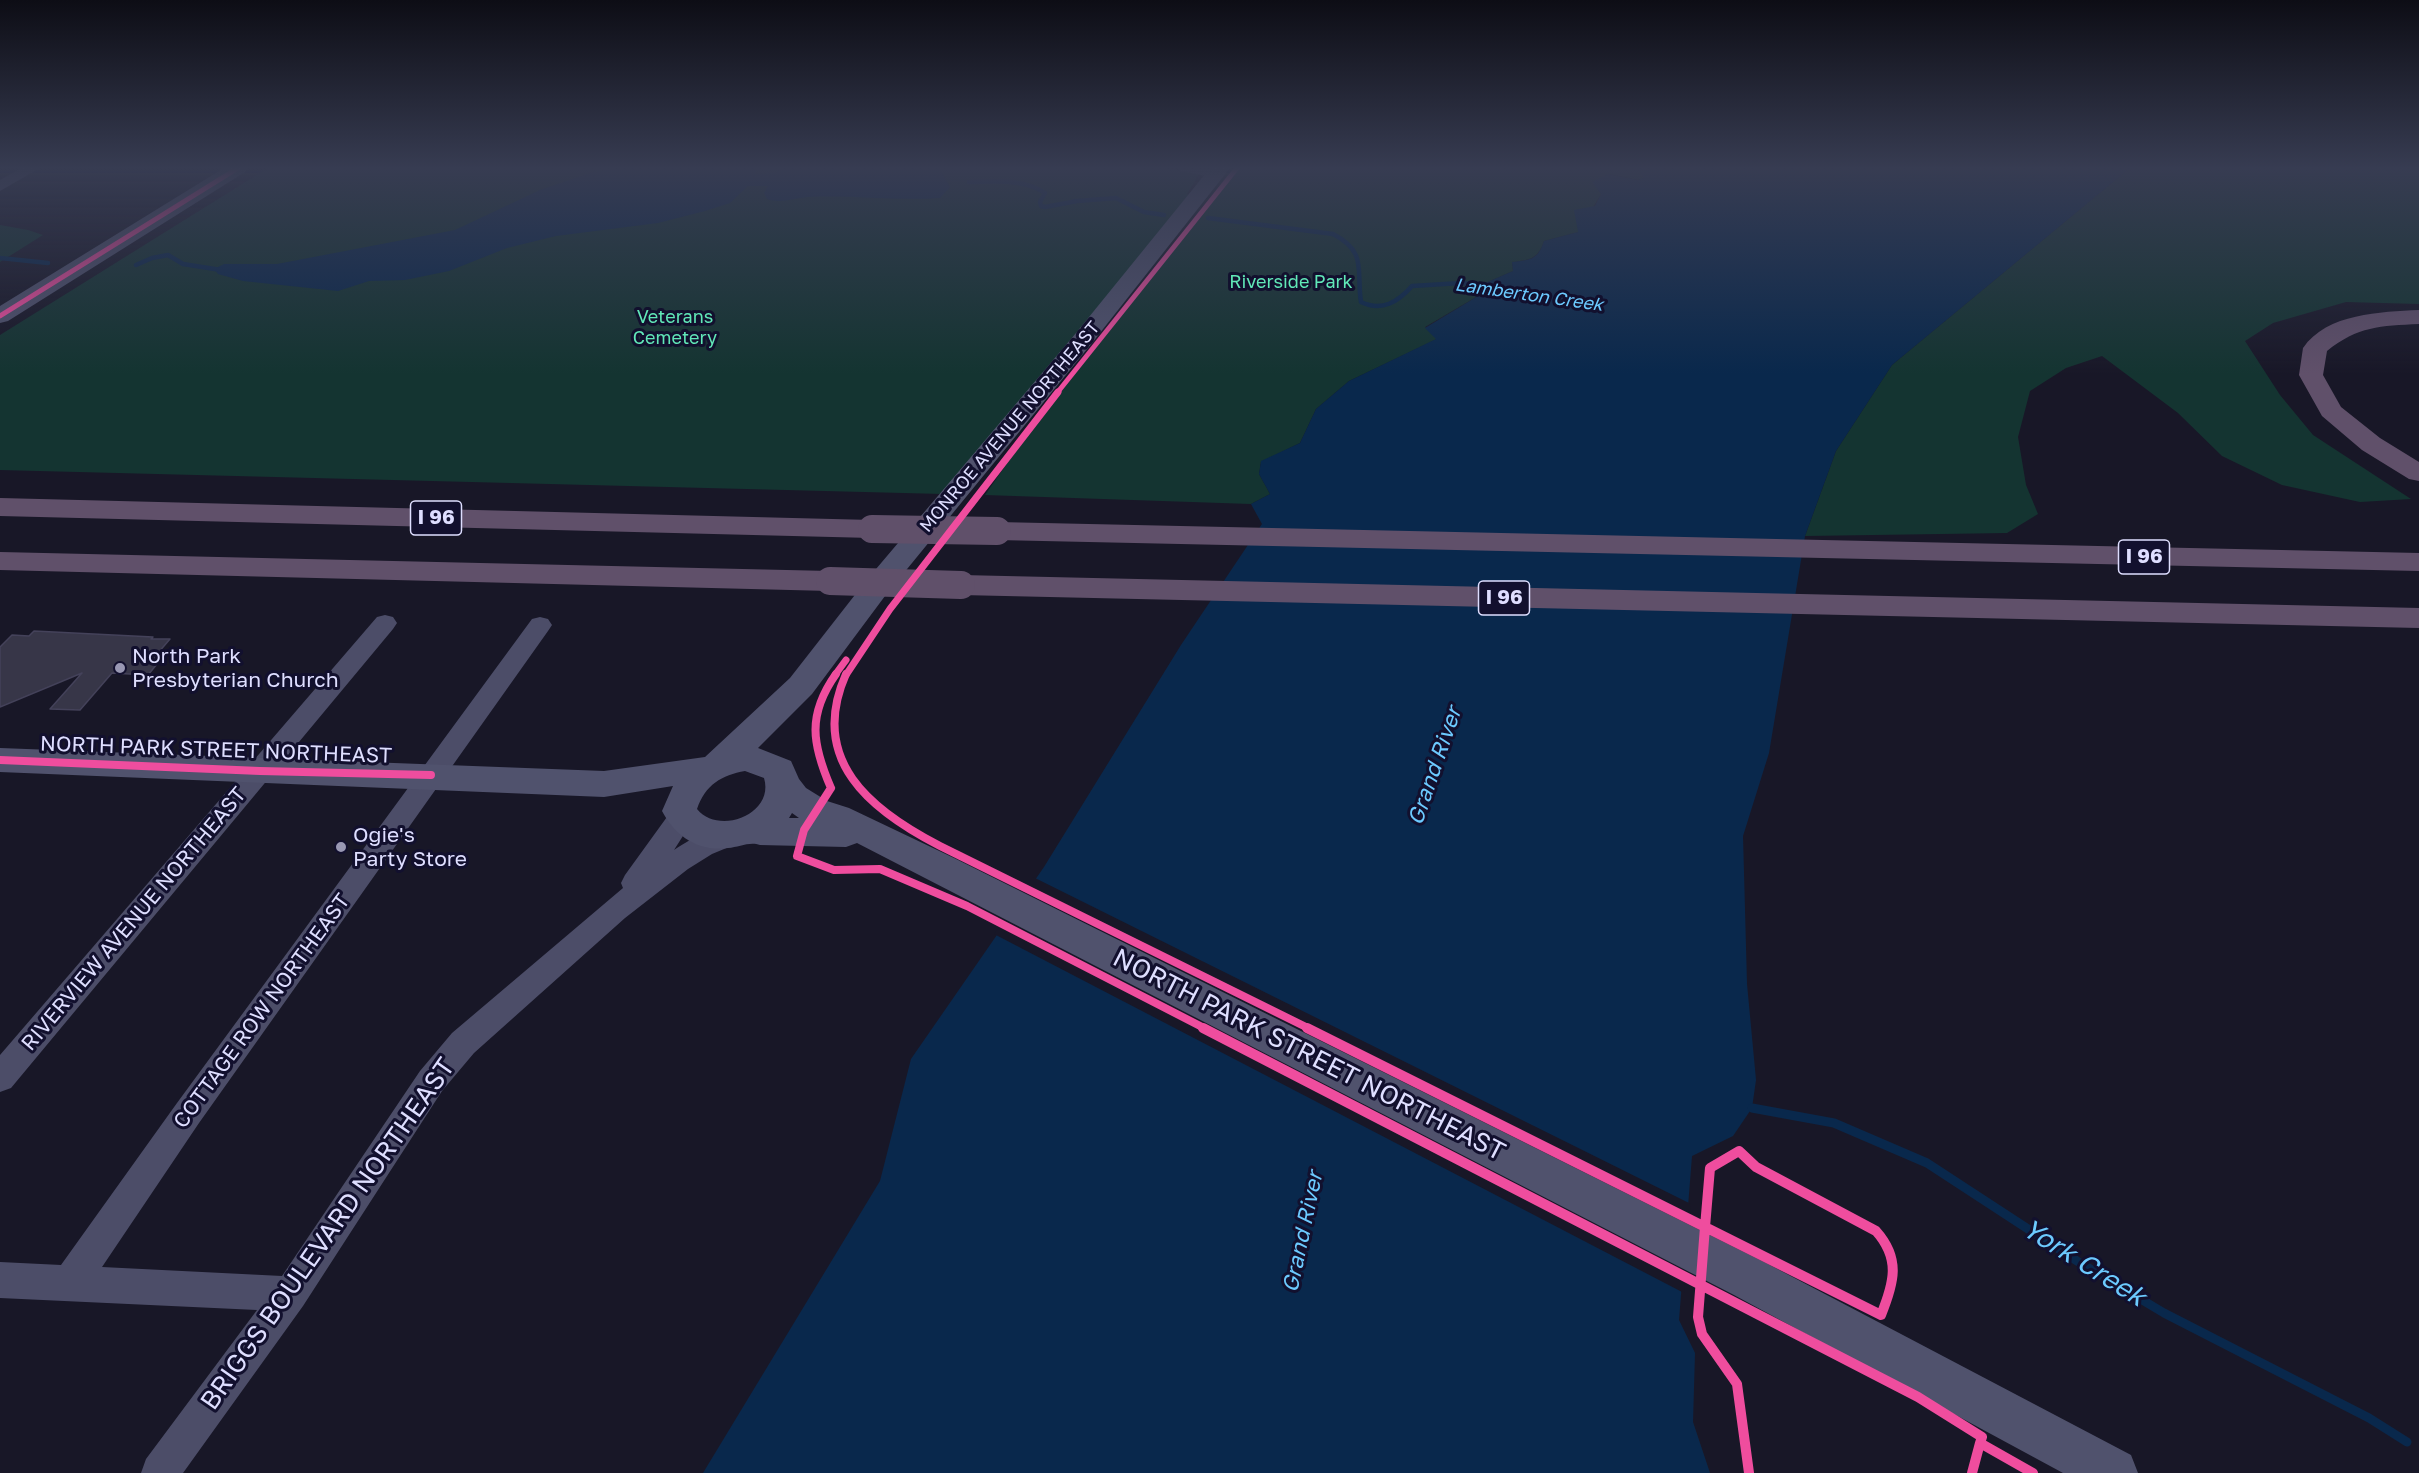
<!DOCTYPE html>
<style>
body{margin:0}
canvas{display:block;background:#181727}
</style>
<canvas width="2419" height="1473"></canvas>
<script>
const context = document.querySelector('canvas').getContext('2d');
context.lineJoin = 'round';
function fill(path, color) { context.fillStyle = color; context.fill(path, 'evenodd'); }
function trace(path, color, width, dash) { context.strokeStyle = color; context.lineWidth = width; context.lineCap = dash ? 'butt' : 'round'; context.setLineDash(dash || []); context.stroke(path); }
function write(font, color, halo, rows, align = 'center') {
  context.font = font + ' "Golos Text",sans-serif'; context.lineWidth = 6; context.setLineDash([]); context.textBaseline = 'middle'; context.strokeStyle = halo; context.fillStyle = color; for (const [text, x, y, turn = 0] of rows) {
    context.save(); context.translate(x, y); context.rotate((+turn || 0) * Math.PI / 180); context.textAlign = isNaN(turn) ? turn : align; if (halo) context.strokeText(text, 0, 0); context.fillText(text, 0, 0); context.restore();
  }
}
const green = new Path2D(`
 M268,168H1167L1199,174L1187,194L1191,196L943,494L0,470V335Z
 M1235,168H1637L1645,178L1638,180L1609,174L1593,182L1601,194L1578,232L1544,241C1538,259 1530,260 1512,262L1513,271L1483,284V293L1425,327L1437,339L1349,381L1316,409L1300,443L1261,462L1259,474L1270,494L1251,504L985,495L1036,422Z
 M2130,168H2419V304L2346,302L2273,323L2245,341L2280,395L2313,435L2411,499L2360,502L2282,485L2222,456L2178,413L2102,356L2066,368L2030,391L2018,437L2026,485L2038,514L2007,533L1805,536L1836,451L1892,365Z
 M0,225L28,230L43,235L0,262Z`);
const water = new Path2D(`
 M618,168H758L754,174L776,173L780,168H939L950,187L940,198C895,201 852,195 808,197C794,198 780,204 767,199L764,193L768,186H748L730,203L705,211L658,223L556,236L507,248L449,271L405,280L369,281L338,291L243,281L218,274L214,269L224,264H277L455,230L540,190L593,172Z
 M1637,168H2130L1892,365L1836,451L1805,536L1769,753L1743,836L1747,984L1756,1080L1752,1108L1733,1136L1692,1156L1679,1320L1695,1353L1693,1422L1710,1473H703L880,1181L911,1059L1044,867L1181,645L1262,524L1251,504L1270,494L1259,474L1261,461L1300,443L1316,409L1349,381L1436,339L1425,328L1483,293V284L1513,271L1512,262C1530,260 1538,260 1544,241L1578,232L1574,210L1595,206L1601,194L1592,182L1608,174L1638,180L1644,178Z`);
const pier = new Path2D(`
 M1033,877L1691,1204L1684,1293L994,934Z`);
const streamFar1 = new Path2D(`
 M969,182C994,182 1023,178 1045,193L1040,202L1041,206L1045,207L1077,201L1116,198L1144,212L1164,215
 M1208,218L1333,234C1368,252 1356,271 1361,302C1382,312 1398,302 1412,286L1461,283L1491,285
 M0,258L48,263
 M136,265L152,258L168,255L183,264L221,270`);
const stream = new Path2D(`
 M1752,1108L1834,1123L1927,1163L2077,1261L2164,1313L2369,1418L2407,1442`);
const building = new Path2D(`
 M34,631L153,637L151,639H170L158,653H166L148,675L112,673L80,710L50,709L82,673L0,707V647L12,635L29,636Z`);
const street = new Path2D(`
 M21,168H40L0,191V180Z
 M1177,168L1222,170L1224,173L1216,178L1180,171Z
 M385,615L393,617L397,623L393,629L11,1088L0,1092V1055L377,617Z
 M540,617L548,619L552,625L548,631L199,1123L102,1267L282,1276L420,1071L452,1033L623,888L621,883L625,875L672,810L682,807L692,810L695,817L674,850C692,839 719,820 741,826L745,834L741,842L712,854L688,869L625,918L474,1053L442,1091L303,1306L183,1473H141L146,1459L257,1310L0,1298V1262L61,1265L177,1103L532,619Z`);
const secondary = new Path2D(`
 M224,168H248L245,172L8,321L0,323V306Z
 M1210,168H1230L1092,343L885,596L812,694L758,748L791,761L799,779L806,788L827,801L849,808L954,858L1766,1263L2131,1455L2138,1473H2063L1734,1295L857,843L846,847L760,845C750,841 739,847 728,848C698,852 675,836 662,811L673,786L604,797L0,772V748L604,771L705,757L790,678L865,582L1076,333ZM745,771L764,778C775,814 719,836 697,809C705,785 722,775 745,771ZM792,813L799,818H789Z`);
const highway = new Path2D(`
 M2419,310V324C2380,326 2358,326 2327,351L2323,375L2341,407L2380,438L2419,462V481L2409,479L2362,450L2322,416L2299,375L2303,348C2327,313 2381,312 2419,310Z
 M0,498L872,520L882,523L886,529L882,535L872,538L0,516Z
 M997,522L2419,553V571L997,540L987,537L983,531L987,525Z
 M0,552L830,571L840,574L845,581L840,588L830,591L0,570Z
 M961,575L2419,608V628L961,595L951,592L946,585L951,578Z`);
const highwayBridge = new Path2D(`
 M872,529L997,531
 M830,581L961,585`);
const cyclewayFar3 = new Path2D(`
 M0,316L238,168
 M1057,393L1237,168`);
const cyclewayFar2 = new Path2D(`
 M835,675L846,660
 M846,675L890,609L1058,392`);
const cyclewayFar1 = new Path2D(`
 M846,674C808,760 870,810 940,846L1310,1029
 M0,760L260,771L431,775
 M831,788L804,830L797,856L834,870L880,869L967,906L1206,1029
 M831,788C812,744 807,715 836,674`);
const cycleway = new Path2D(`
 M1203,1028L1918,1397L1982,1437L1980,1443
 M1307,1028L1705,1227
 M1739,1151L1756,1167L1876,1231C1901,1259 1894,1283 1881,1315L1705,1227L1710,1168Z
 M1705,1227L1698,1317L1702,1334L1737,1384L1749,1473
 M1972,1473L1980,1443L2033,1473`);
const markers = [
 [120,668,6,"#9998b3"],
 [341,847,6,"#9998b3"]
];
const farParknames = [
 ["Riverside Park",1291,282],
 ["Veterans",675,317],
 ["Cemetery",675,338]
];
const farWaternames = [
 ["Lamberton Creek",1529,295,8]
];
const farStreetnames = [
 ["MONROE AVENUE NORTHEAST",1010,427,-50]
];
const shields = [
 [436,518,51],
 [2144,557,51],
 [1504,598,51]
];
const shieldNames = [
 ["I 96",436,518],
 ["I 96",2144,557],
 ["I 96",1504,598]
];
const poiNames = [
 ["North Park",132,656],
 ["Presbyterian Church",132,680],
 ["Ogie's",353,835],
 ["Party Store",353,859]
];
const streetNames = [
 ["NORTH PARK STREET NORTHEAST",216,750,2],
 ["RIVERVIEW AVENUE NORTHEAST",134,919,-50],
 ["COTTAGE ROW NORTHEAST",262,1011,-54]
];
const waterNames = [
 ["Grand River",1435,766,-71],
 ["Grand River",1303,1232,-78]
];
const nearStreetnames = [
 ["NORTH PARK STREET NORTHEAST",1309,1055,27],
 ["BRIGGS BOULEVARD NORTHEAST",328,1234,-55]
];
const nearWaternames = [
 ["York Creek",2084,1263,32]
];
fill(green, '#143431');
fill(water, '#09284c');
fill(pier, '#181727');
trace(streamFar1, '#09284c', 4.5);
trace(stream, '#09284c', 9);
fill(building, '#373648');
trace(building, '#44425a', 1.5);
fill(street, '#4c4d68');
fill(secondary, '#50526d');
fill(highway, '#60506a');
trace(highwayBridge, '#60506a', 28);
trace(cyclewayFar3, '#ef4d9e', 5);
trace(cyclewayFar2, '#ef4d9e', 7);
trace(cyclewayFar1, '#ef4d9e', 8);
trace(cycleway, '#ef4d9e', 10);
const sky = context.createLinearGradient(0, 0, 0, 374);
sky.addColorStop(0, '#0d0d15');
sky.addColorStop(0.45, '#373c52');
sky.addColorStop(1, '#373c5200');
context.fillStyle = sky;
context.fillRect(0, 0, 2419, 374);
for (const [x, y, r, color] of markers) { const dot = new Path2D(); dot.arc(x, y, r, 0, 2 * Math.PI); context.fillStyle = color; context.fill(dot); trace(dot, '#12102e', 2); }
write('18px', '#61e8b8', '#12102e', farParknames);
write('italic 18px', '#6ccaff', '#12102e', farWaternames);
write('18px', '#dedeff', '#12102e', farStreetnames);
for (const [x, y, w] of shields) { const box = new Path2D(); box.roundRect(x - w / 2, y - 17, w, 34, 4.5); context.fillStyle = '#12102e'; context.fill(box); trace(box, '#dedeff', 1.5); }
write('bold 20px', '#dedeff', null, shieldNames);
write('21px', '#dedeff', '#12102e', poiNames, 'left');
write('21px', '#dedeff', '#12102e', streetNames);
write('italic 22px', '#6ccaff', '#12102e', waterNames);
write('26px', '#dedeff', '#12102e', nearStreetnames);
write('italic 27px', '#6ccaff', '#12102e', nearWaternames);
</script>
